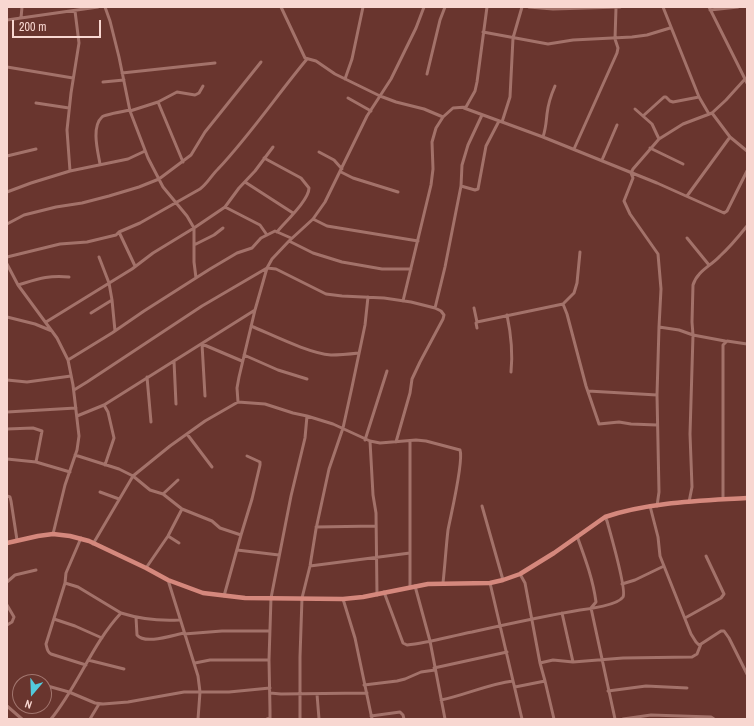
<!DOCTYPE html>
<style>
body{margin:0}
#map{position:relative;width:754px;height:726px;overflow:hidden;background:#69352e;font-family:"Archivo Narrow",sans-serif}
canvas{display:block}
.frame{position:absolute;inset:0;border:8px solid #f8d7d1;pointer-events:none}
.north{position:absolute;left:12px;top:674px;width:40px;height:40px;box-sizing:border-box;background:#69352e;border:1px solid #a2766f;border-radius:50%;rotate:199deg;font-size:11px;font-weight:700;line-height:16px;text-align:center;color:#f8d7d1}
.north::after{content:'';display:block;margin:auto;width:14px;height:18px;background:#53cadc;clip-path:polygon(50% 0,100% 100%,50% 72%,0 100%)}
.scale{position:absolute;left:12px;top:20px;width:89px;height:18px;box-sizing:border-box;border:2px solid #f8d7d1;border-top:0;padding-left:5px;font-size:12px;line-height:14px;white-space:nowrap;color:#f8d7d1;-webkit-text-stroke:3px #69352e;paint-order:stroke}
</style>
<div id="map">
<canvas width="754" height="726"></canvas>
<div class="frame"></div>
<div class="north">N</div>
<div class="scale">200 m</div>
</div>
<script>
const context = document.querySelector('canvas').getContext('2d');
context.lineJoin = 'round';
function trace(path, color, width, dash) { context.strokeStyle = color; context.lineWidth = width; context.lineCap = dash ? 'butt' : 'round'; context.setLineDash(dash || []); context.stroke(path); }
const street = new Path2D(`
 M105,7L110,21L119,57L130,111L148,158L163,187L187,216L194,228V262L196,278
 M281,7L305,58L316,61L335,74L380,96L396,102L424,109L443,117
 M529,7L553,9L620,7
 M663,7L699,97L709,114
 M709,7L747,83
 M710,10L738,7
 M21,18L22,7
 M7,20L98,7
 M483,32L548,44L573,40L632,37L647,35L670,28
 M7,67L73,78
 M122,73L215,63
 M427,74L440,20L445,7
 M345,79L352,59L363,7
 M103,82L124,80
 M348,98L371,111
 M158,102L183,162
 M36,103L69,108
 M464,108L543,137L657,183L724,213L727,211L747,171
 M635,109L652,124L659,139
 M130,111L158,102L177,92L195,95L199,93L203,86
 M712,113L730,137L747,151
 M643,116L664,97H666L670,101L673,102L699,97
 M502,122L510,97L513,38L522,7
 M543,137C546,128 546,123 547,114C548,105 551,95 555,86
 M650,148L683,164
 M574,149L617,53L618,48L615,39L616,8
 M319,152L334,160L342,169
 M7,156L36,149
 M264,158L301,178L309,188C309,200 285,222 277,232
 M602,160L617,125
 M100,164C98,152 91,127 102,117C104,115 125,111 130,110
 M70,171L67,130L71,93L79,43L75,11
 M341,172L353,178L398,192
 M245,182L293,213
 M461,186L475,190L478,189L486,146L499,121
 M7,192L31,183L70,171L128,159L145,151
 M687,196L730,137
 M225,207L260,225L267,235
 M313,219L327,226L418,241
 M7,224L24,215L56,207L82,203L109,196L139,187L159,179L191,155L205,132L261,62
 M119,232L135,266
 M687,238L709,265
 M289,241L313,253L342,262L382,269H411
 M194,245L214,235L223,228
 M7,257L60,244L87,242L116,235L119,232L140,223L200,189C207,184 211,176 218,169C250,135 277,95 307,59
 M99,257L109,283L112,300L115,331
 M7,264L18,285L57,338L68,360L73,385L79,436L77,450L65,485L53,534
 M18,285C38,279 48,275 69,277
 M403,301L431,185L433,169L432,142L436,128L443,117L453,108L466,107L475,91L477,82L487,7
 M563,304L574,293L577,283L580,252
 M435,308L445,267L461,186L462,165L468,145L482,115
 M474,308L477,322L563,304L567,314L586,386L599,424L619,422L631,424L657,425
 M91,313L112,300
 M507,315C511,334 513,353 511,372
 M7,317L35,324L52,331
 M46,322L132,269L153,253L194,228L225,207L239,188L255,171L273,147
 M477,322L476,323L477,328
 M251,326C273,335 308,353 331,355C340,355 350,354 359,353
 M725,341L693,335L679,330L659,327L661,289L658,254L630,214L624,201L633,178L631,173L633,169L659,139L683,124L712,113L726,100L745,79
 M244,355L278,370L307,379
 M68,360L112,333L144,311L210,269L237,253L252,248L261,238L275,231L291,238
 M174,361L176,404
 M147,377L151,422
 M7,380L27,382L71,376
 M74,390L87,382L202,306L267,268L276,269L326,294L342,296L384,298L411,302L435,308L441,311L444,315L443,319L420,362L412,379L410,393L396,442
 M588,391L657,395
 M205,396L202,344L242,361
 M238,402L265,404L293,413L307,416L333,424L370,441L380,443L416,440L426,441L460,450C464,461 451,514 448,530C446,547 445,565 443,583
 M104,405L108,412L114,438L105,465
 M7,412L76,408
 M77,416L104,405L255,310L267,268L272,259L289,241L313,219L325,202L367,116L391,79L416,28L424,7
 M7,429L33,428L42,431L36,462
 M187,434L212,467
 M365,440L387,371
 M370,441L373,495L376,513L377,595
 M75,455L119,469L133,476L150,490L163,494L182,509L168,536L146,568
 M7,459L36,462L70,472
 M100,492L119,499
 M163,494L178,480
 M7,496L10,497L11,501L17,540
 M723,499V345L727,341L747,344
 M689,502L692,487L690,434L693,335L692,322L693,285C697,271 711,266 720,256C730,247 739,236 747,226
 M482,506L503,580
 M650,506L658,537L660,556L691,634L696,642L699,645L701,644L721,631H724L729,638L747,674
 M657,506L659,492L657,395L659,327
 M182,509L212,521L220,528L241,535
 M316,527L376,526
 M168,536L179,543
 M577,536C585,558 593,579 596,602L591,608L615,719
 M81,538L66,573L65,583L46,644C47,648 47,652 51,654L86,665
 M93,544L133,476L170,446L205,421L238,402L237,388L239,377L255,310
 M237,550L279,555
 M310,566L410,553
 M520,574L525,583L540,663L553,660L573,662L623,658L692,657L697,654L701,644
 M168,580L198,676L200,692L198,719
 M7,582L15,575L36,570
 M65,583L78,587L121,613C140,619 160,621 179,620
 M490,583L522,719
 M622,584L635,580L664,566
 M415,586L430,641L445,719
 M410,587V441
 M384,592L403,643L407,645C429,643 451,636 472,632C508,624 544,616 580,610C589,609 618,605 623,597C627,590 610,532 607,521L605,517
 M224,596L241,535L252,499L260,465V462L247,456
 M343,599L355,638L372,719
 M7,605L14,617L12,622L7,625
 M562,613L573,662
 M136,617L137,635C145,645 173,635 184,633
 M685,618L721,598L724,594L706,556
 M54,619L75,626L102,638
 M184,634L222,631H270
 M88,660L124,669
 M195,663L210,660H269
 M434,668L507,652
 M545,681L554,719
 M44,685L69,692L95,703L103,704L128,702L184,692H229L270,688
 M364,685L397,681L405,679L421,672L435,670
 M515,687L545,681L540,663
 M608,691L646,686L687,688
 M270,693L281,694L367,693
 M317,694L319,719
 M441,700C466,695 488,684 513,681
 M7,706L22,719
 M371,716L400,712L403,715L404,719
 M51,719C78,686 92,644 121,613
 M90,719L99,704
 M267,719L270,718V710L269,660L271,598L291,496L305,438L307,416
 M300,719V657L302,598L310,566L316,529L329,469L343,428L352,387L365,325L368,297
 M623,719L651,715L711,717L714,719`);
const secondary = new Path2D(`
 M7,543L38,536L53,534L70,536L89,541L146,568L168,580L203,593L245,598L343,599L363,597L428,584L490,583L503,580L520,574L554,553L605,517C650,502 700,501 747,498`);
trace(street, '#a3726a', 3);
trace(secondary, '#d5887d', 4.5);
</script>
